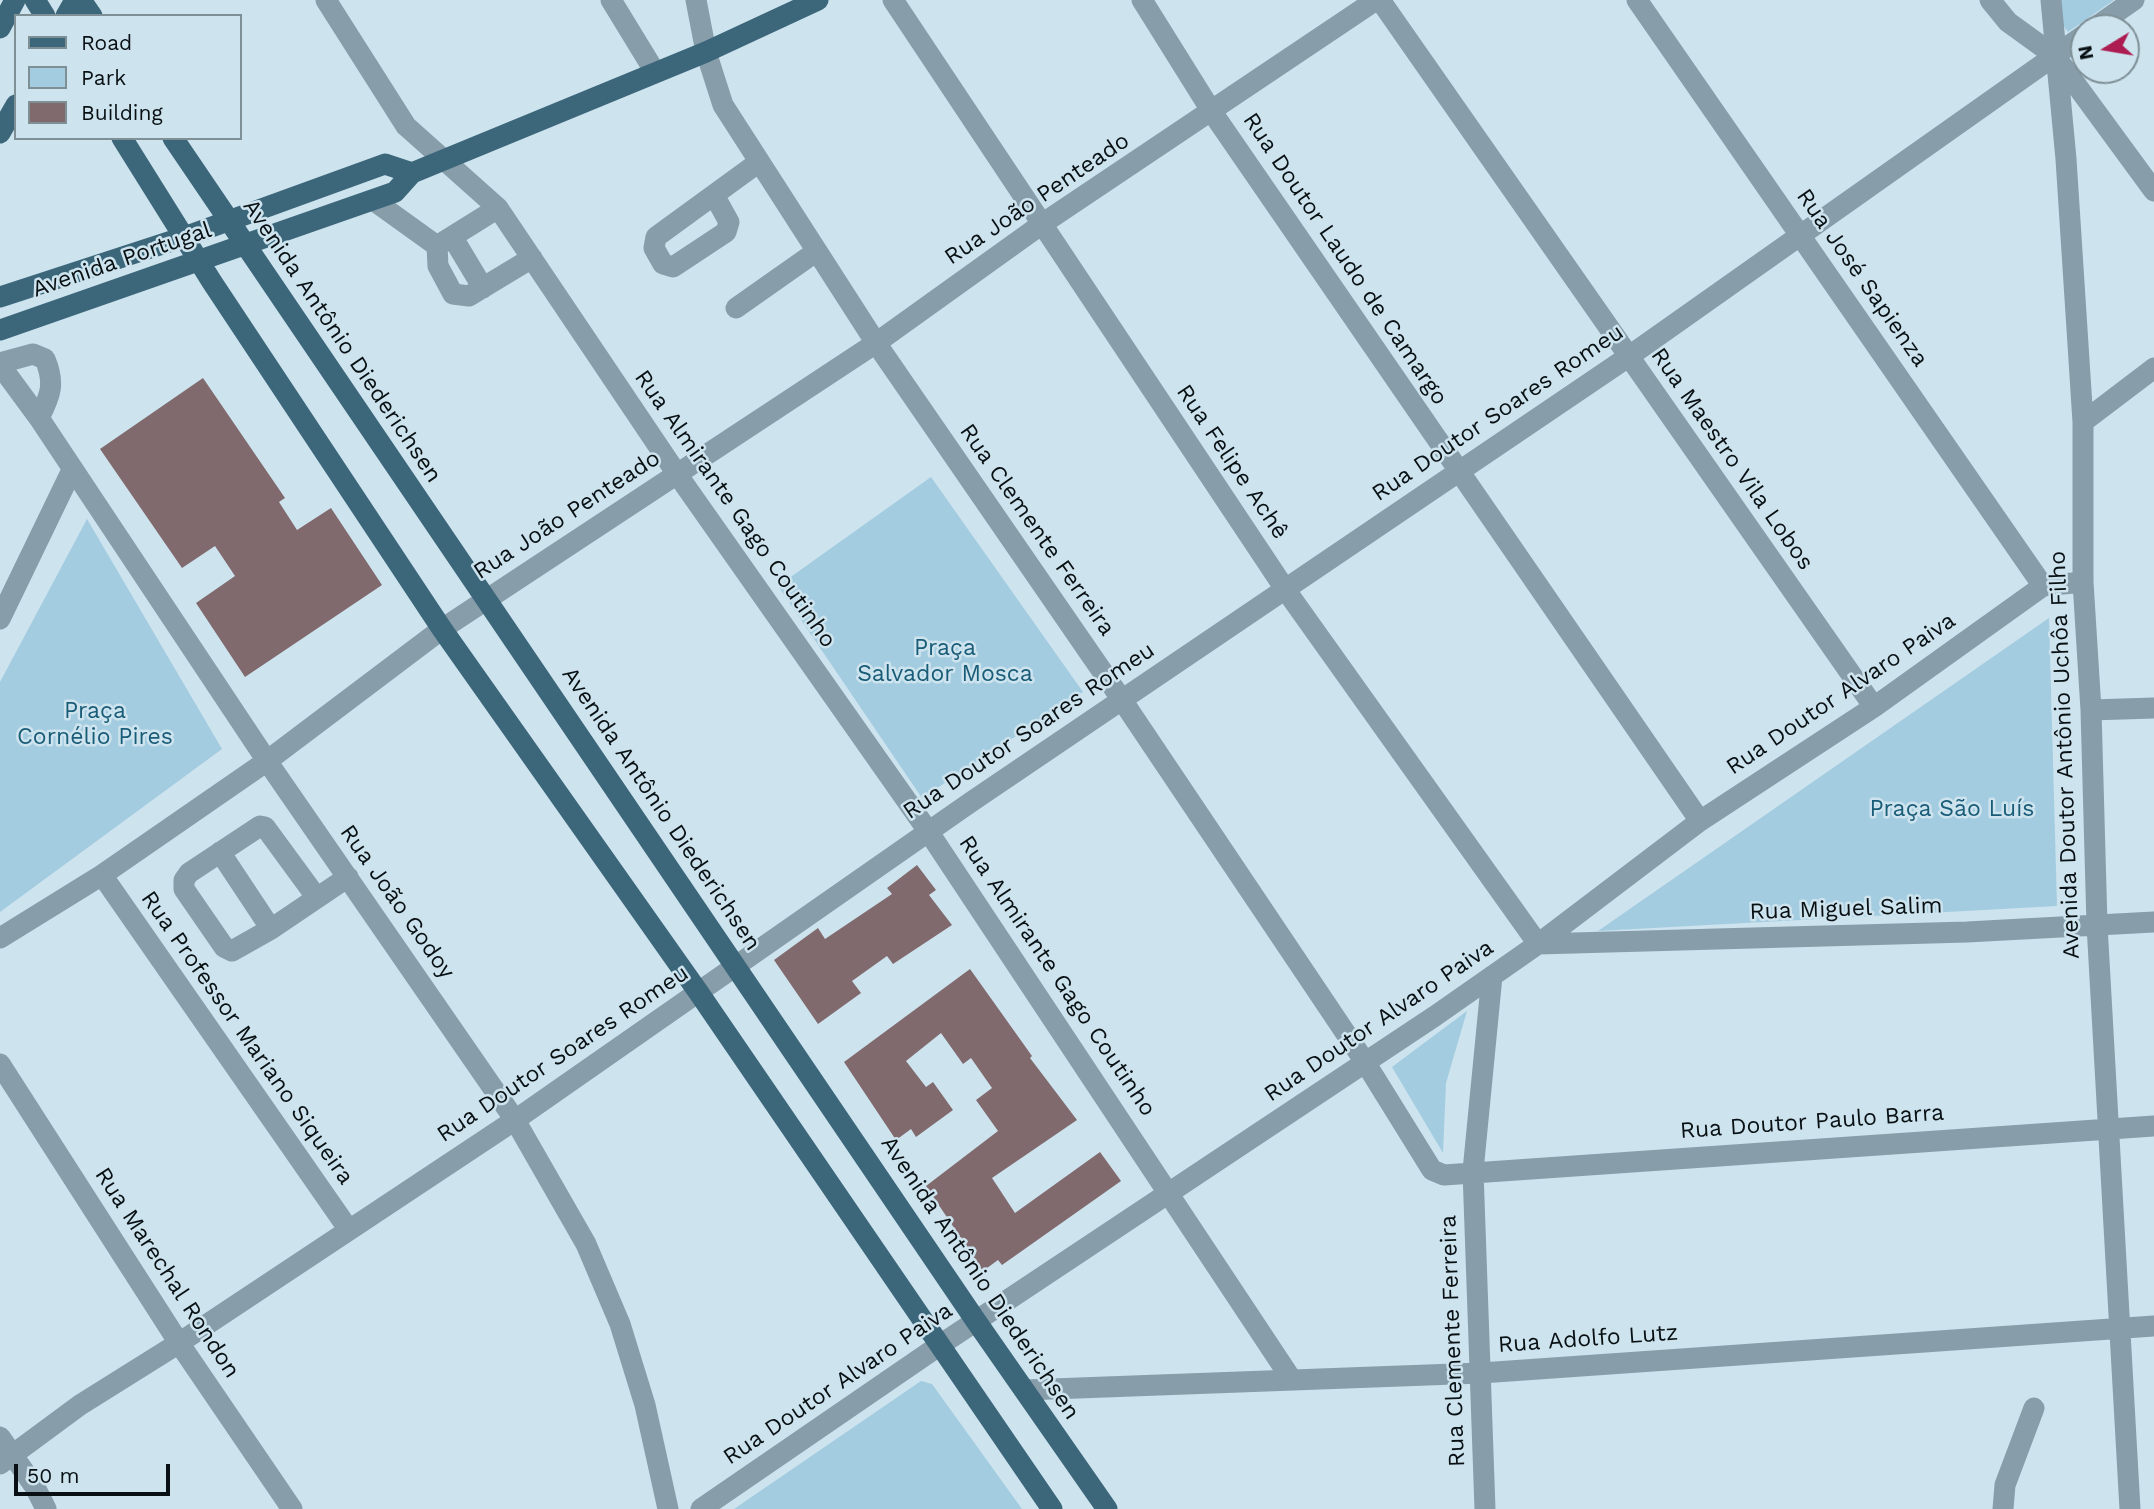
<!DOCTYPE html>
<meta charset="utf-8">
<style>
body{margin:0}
#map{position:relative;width:2154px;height:1509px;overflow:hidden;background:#cde3ee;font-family:"Work Sans",sans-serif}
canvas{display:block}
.legend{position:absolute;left:14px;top:14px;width:228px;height:126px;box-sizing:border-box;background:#cde3ee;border:2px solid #7e8f96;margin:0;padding:9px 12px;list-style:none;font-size:21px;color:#081013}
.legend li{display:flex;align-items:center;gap:14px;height:35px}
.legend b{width:35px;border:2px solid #7e8f96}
.north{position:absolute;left:2070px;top:14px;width:70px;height:70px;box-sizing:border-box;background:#cde3ee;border:2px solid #7e8f96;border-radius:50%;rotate:259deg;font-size:19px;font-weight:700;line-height:28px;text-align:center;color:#081013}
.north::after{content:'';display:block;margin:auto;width:24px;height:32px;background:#ad1c51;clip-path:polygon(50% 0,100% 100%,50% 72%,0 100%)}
.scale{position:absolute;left:14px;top:1464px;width:156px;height:32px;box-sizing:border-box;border:4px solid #081013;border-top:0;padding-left:9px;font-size:21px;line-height:24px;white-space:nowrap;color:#081013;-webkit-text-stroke:5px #cde3ee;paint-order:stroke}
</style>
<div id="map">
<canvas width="2154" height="1509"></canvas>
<ul class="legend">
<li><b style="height:9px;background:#3c667a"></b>Road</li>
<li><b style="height:19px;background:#a3cce0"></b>Park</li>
<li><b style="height:19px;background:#806a6e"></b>Building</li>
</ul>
<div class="north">N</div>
<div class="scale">50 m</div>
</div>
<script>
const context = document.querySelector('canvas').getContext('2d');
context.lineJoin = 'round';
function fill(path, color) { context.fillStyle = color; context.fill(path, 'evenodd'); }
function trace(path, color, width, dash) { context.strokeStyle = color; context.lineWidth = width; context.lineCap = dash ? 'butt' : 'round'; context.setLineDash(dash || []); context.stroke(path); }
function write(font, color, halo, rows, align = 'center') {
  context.font = font + ' "Work Sans",sans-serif'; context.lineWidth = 5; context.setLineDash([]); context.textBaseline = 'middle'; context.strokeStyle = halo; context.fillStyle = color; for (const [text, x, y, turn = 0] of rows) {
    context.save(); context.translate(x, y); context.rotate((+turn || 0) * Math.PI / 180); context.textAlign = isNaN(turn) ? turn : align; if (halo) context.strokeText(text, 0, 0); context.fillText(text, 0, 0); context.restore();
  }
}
const green = new Path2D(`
 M2060,0H2114L2068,32L2060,21Z
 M931,477L1083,692L922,798L778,586Z
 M87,519L222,749L0,912V682Z
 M2049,618L2057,906L1598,931Z
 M1467,1011L1446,1083L1443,1153L1392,1067Z
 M921,1381L932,1384L1022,1509H734Z`);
const building = new Path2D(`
 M203,378L285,498L279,502L297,530L331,508L382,585L245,677L196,603L235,576L215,546L182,568L100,449Z
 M917,865L936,890L929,895L952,925L893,964L887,956L852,981L861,993L818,1024L774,960L818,928L825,939L892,894L887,888Z
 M970,969L1032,1056L1030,1058L1077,1120L992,1178L1015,1213L1100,1152L1121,1181L1002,1265L998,1260L983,1271L926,1186L998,1131L976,1100L992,1088L971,1058L963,1064L941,1033L906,1061L926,1087L933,1082L953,1110L916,1137L911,1129L896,1140L844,1062Z`);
const minor = new Path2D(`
 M326,0L406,126L498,208L677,474L928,831L1292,1380
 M611,0L655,72
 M696,0L706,52L723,105L876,343L1122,700L1365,1062L1432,1170L1444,1175L2154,1126
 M893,0L1285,589L1538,944
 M1142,0L1212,112L1700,821
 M1380,0L1874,707
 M1637,0L2043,586
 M1990,0L2008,22L2055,56L2154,191
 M2051,0L2066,159L2083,422V582L2091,710L2097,925L2130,1509
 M2094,28L2134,0
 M714,195L729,222L726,232L673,267L663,264L654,248L656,237L759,162
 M373,200L437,246
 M498,208L437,246L438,266L453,294L469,296L532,258
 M453,238L483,288
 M736,308L817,251
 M0,363L33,354L45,359C55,383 51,395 39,418
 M0,365L39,418L267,761L515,1120L586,1244L620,1324L645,1405L668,1509
 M2083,422L2154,368
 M0,619L72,470
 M2091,710L2154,708
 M220,852L271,929
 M102,875L349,1230
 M317,898L265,827L260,826L189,873L184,880V889L224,947L232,951L271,929L348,877
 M0,938L102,875L267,761L442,629L876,343L1042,224L1376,0
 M1538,944L1967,932L2154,922
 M0,1064L179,1343L292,1509
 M1025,1390L1481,1373L2154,1326
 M0,1437L35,1487L46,1509
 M0,1464L80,1405L179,1343L515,1120L971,802L1628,357L2084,35
 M701,1509L940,1345L1435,1016L1538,944L1700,821L1874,707L2043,586L2083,582
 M1485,1509L1473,1171L1492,976
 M2003,1509L2005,1485L2034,1408`);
const major = new Path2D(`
 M35,0L45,16
 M81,0L92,16
 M66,16L75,0
 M0,28L15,0
 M0,133L16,105
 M122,138L212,282L442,629L699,993L1052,1509
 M173,138L976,1321L1107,1509
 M0,297L184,237L385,164L412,173
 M0,330L395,192L412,173L706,52L818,0`);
const streetNames = [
 ["Rua João Penteado",1037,199,-34],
 ["Rua Doutor Laudo de Camargo",1345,259,56],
 ["Avenida Portugal",122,260,-19],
 ["Rua José Sapienza",1862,278,55],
 ["Avenida Antônio Diederichsen",342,341,56],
 ["Rua Doutor Soares Romeu",1498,413,-34],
 ["Rua Maestro Vila Lobos",1732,459,55],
 ["Rua Felipe Achê",1232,462,56],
 ["Rua Almirante Gago Coutinho",735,509,55],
 ["Rua João Penteado",567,515,-33],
 ["Rua Clemente Ferreira",1037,530,55],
 ["Rua Doutor Alvaro Paiva",1841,694,-34],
 ["Rua Doutor Soares Romeu",1029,731,-34],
 ["Avenida Doutor Antônio Uchôa Filho",2065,755,-92],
 ["Avenida Antônio Diederichsen",661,809,56],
 ["Rua João Godoy",397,902,55],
 ["Rua Miguel Salim",1846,909,-2],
 ["Rua Almirante Gago Coutinho",1057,976,56],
 ["Rua Doutor Alvaro Paiva",1379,1021,-34],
 ["Rua Professor Mariano Siqueira",247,1038,55],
 ["Rua Doutor Soares Romeu",563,1054,-34],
 ["Rua Doutor Paulo Barra",1812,1122,-4],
 ["Rua Marechal Rondon",167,1273,57],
 ["Avenida Antônio Diederichsen",980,1278,56],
 ["Rua Adolfo Lutz",1588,1339,-4],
 ["Rua Clemente Ferreira",1453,1341,-92],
 ["Rua Doutor Alvaro Paiva",838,1384,-34]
];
const parkNames = [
 ["Praça",945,648],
 ["Salvador Mosca",945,674],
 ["Praça",95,711],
 ["Cornélio Pires",95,737],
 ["Praça São Luís",1952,809]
];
fill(green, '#a3cce0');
fill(building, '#806a6e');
trace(minor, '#879da9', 21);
trace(major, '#3c667a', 21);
write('23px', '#081013', '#cde3ee', streetNames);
write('23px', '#195c77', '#cde3ee', parkNames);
</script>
